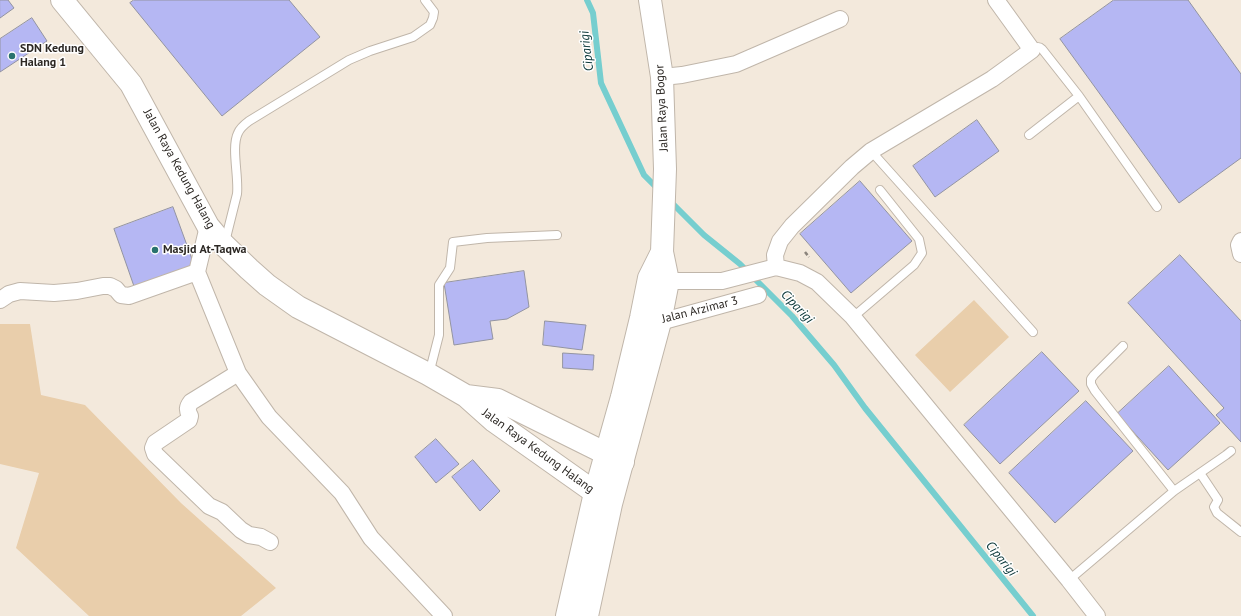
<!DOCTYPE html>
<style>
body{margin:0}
canvas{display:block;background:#f3e9dc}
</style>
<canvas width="1241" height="616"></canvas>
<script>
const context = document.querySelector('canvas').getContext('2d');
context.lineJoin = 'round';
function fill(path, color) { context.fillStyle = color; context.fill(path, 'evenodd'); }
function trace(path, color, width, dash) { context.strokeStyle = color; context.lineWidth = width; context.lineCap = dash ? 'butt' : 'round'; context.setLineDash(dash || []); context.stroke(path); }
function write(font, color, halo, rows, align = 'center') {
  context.font = font + ' "PT Sans",sans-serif'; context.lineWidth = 3; context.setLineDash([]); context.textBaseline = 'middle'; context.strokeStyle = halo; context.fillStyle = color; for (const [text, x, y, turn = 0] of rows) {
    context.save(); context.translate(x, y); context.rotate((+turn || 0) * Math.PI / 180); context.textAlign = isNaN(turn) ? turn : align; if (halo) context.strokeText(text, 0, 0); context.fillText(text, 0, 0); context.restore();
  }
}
const green = new Path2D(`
 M974,300L1009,337L950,392L915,355Z
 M0,324H30L41,395L85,405L181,503L276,588L241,616H89L16,548L39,473L0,464Z`);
const stream = new Path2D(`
 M587,0L593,13L601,83L644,175L659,190
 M670,201L704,235L740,264L792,316L834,365L865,408L1033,616`);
const building = new Path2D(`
 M0,0H8L14,8L0,18Z
 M134,0H289L320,37L222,116L130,3Z
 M1114,0H1188L1241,74V158L1179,203L1060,39Z
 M32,18L47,41L0,72V39Z
 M977,120L999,151L935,197L913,166Z
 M860,181L912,241L851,293L800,234Z
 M173,207L196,270L136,292L114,229Z
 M1180,255L1241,321V442L1216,415L1224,408L1128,303Z
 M524,271L529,307L507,319L490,321L493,339L454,345L444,283Z
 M545,321L586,325L582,350L543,345Z
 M1042,352L1079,391L1000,464L964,425Z
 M563,353L594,355L593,370L563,368Z
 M1169,366L1220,423L1168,470L1117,414Z
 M1086,401L1133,451L1055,523L1009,473Z
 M436,439L459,464L436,483L415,457Z
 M473,460L500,491L480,511L452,477Z`);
const path = new Path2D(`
 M805,252L809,257`);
const lane = new Path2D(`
 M1032,50C1036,48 1038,45 1042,49L1079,96L1157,207
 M1029,135L1079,96
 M871,151L1033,332
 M225,242L237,194C239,177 231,147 238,133C240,128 245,124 249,121L349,60L370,51L413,37L430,25L433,18L434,12L425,0
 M852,316L859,312L914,265L922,253L919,239L880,190
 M1123,346L1094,375L1091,379V384L1095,391L1174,491
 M429,374L439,335V285L450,268L453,242L487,238L557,235
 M1200,473L1218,500L1214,507L1217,513L1241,532
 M1069,580L1174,491L1226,455L1231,451`);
const street = new Path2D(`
 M662,77L682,75L736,64L840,19
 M208,226L197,272L238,373L269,417L342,493L371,538L444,616
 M1241,241L1239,245L1241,254
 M776,267L775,255L780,241L792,226L852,167L871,151L992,79L1032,50L996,0
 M657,279L668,281H722L776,267L800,273L817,282L852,316L1069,580L1097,616
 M0,300L9,294L20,291L54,293L77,291L103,286H110L116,289L121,295L129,296L197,272
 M651,320L660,322L758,295
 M238,373L191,402C187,407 187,410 190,416L189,420L155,443L153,448L155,454L209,506L222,512L241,530L249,535L261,537L270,542`);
const secondary = new Path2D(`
 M62,0L131,84L208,226L224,245L249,269L267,285L298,307L428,374L466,396L494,421L610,503
 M466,396L498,400L623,462`);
const highway = new Path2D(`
 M567,616L595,493L622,397L641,318L649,278L662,252
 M587,616L611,504L660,322L668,281L662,252L665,169L662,77L650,0`);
const markers = [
 [12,56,4,"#29726e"],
 [155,250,4,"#29726e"]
];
const poiNames = [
 ["SDN Kedung",20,49],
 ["Halang 1",20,63],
 ["Masjid At-Taqwa",163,250]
];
const streetNames = [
 ["Jalan Raya Bogor",662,108,-93],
 ["Jalan Raya Kedung Halang",179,169,61],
 ["Jalan Arzimar 3",700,310,-14],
 ["Jalan Raya Kedung Halang",538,451,36]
];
const waterNames = [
 ["Ciparigi",587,51,-97],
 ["Ciparigi",797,307,46],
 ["Ciparigi",1001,559,51]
];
fill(green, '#e9ceab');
trace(stream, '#76cecf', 6);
fill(building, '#b5b7f3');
trace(building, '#9394a1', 1);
trace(lane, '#c0b6aa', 10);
trace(street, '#c0b6aa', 18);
trace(secondary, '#c0b6aa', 24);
trace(highway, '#c0b6aa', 24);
trace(path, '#8b847c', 2.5, [4, 2]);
trace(lane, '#fff', 8);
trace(street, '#fff', 16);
trace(secondary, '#fff', 22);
trace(highway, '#fff', 22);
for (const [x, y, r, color] of markers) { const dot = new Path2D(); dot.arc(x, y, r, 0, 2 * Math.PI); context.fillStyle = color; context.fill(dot); trace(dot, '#fff', 1.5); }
write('bold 12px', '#2c2824', '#fff', poiNames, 'left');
write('12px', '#2c2824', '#fff', streetNames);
write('italic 13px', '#063334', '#fff', waterNames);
</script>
